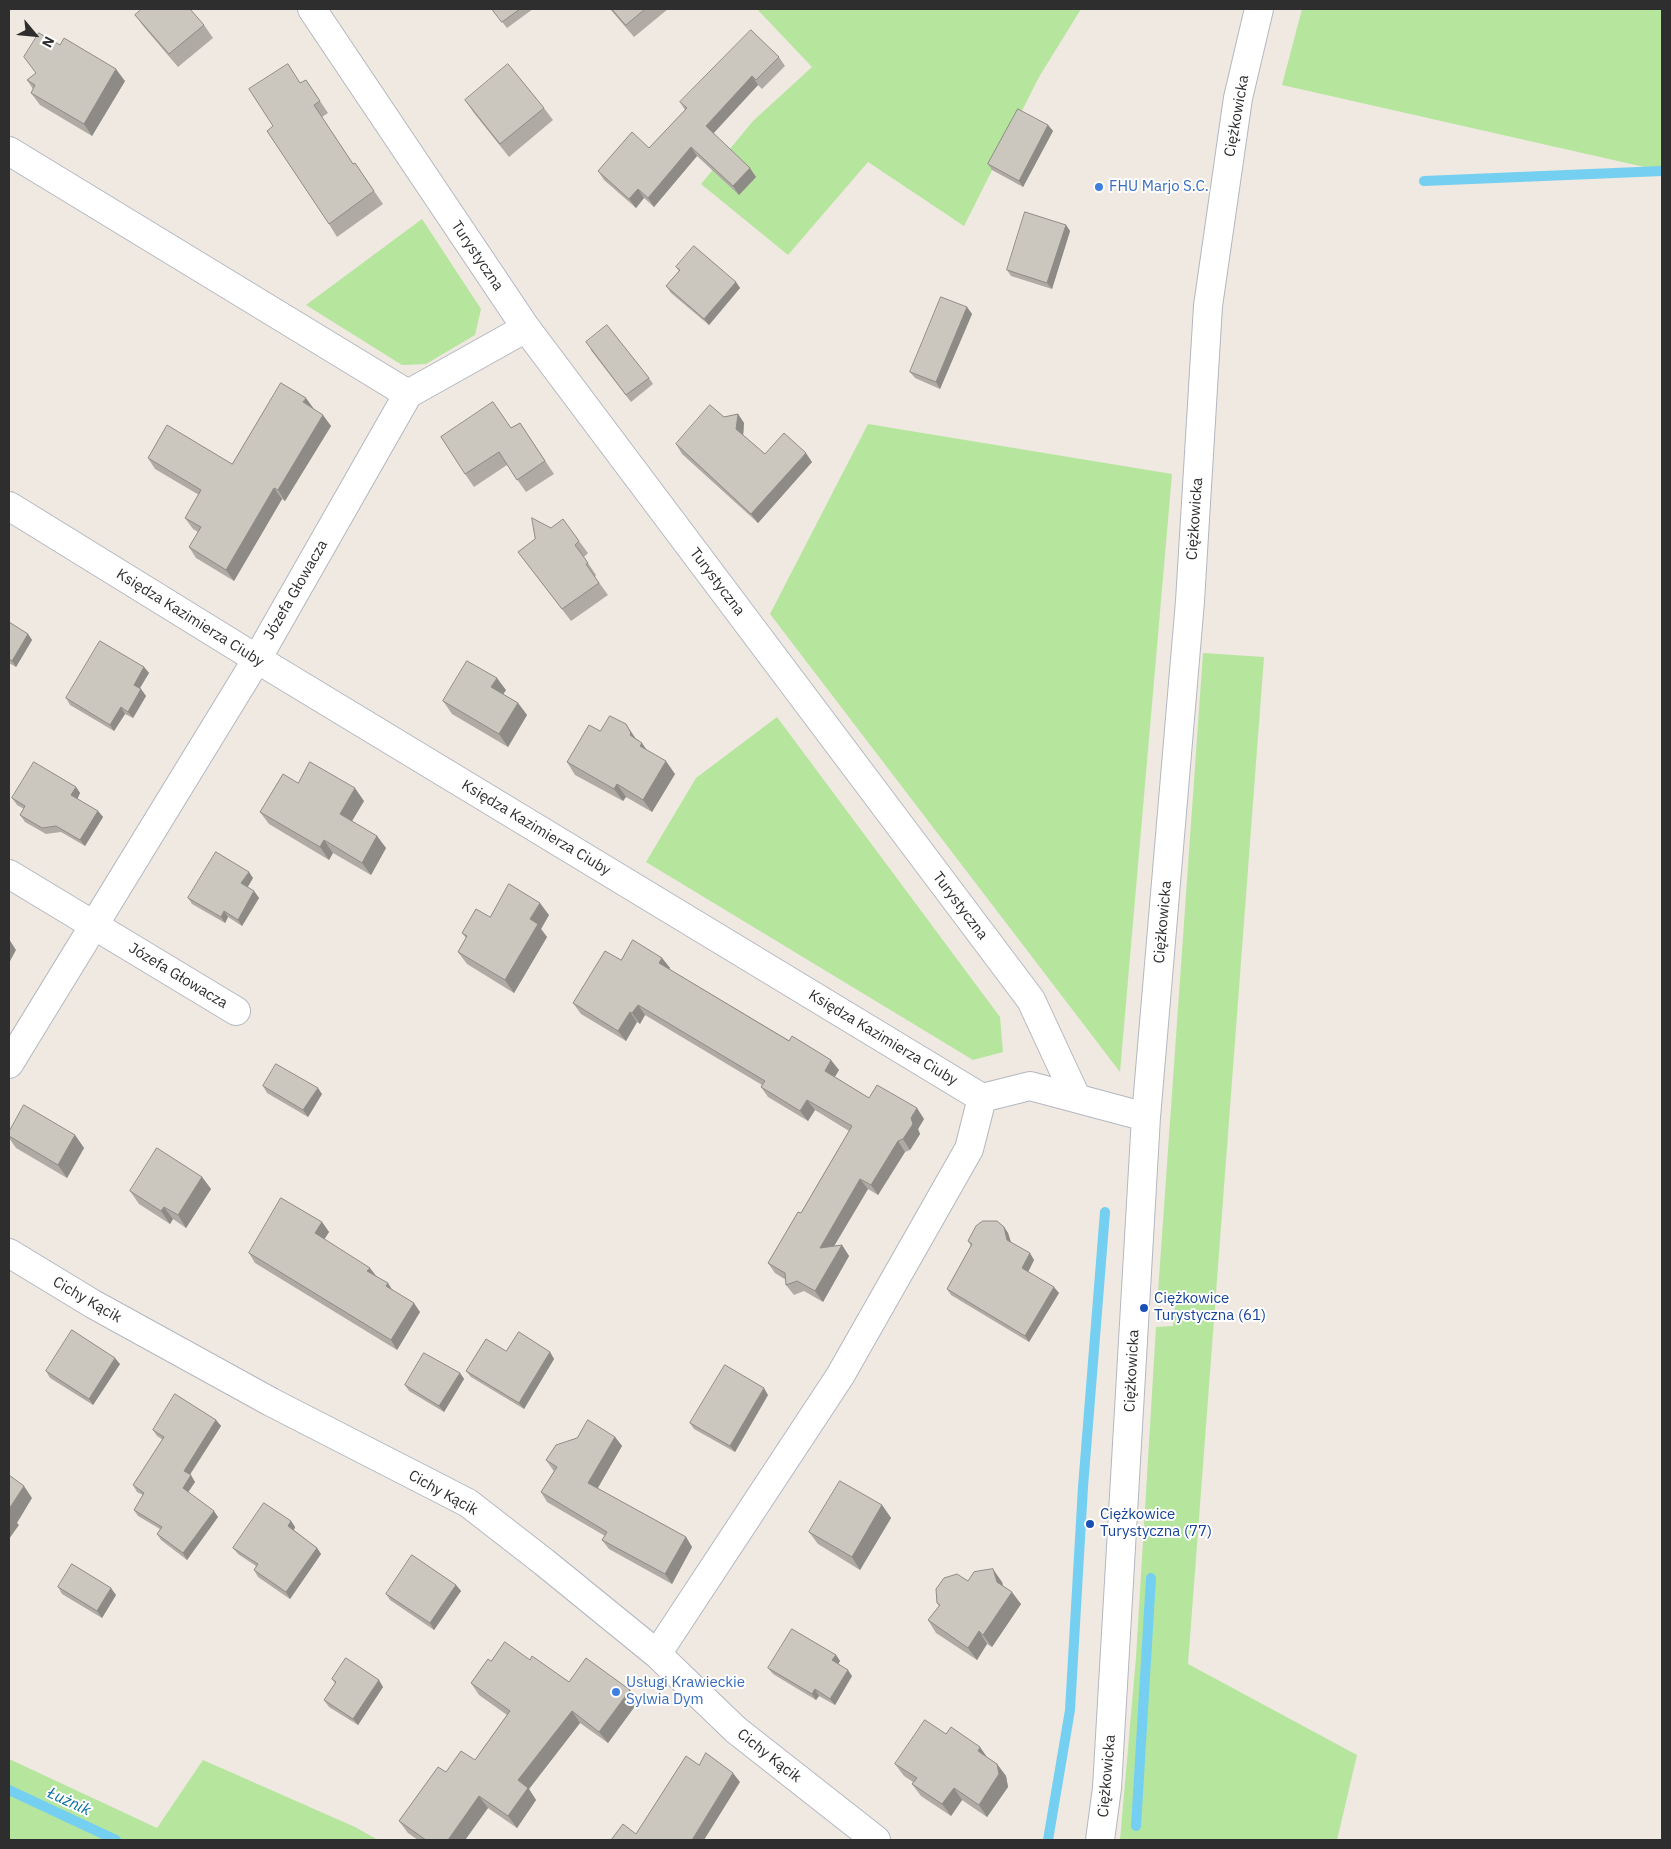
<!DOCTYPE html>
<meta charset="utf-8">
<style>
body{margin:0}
#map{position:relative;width:1671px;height:1849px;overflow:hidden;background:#efe9e1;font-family:"IBM Plex Sans",sans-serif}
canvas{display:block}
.frame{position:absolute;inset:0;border:10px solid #2e2e2e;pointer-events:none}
.north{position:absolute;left:10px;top:10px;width:50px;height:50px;-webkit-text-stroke:4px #fff;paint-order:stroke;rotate:118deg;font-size:14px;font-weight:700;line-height:20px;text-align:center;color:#2e2e2e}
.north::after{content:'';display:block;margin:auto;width:18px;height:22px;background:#2e2e2e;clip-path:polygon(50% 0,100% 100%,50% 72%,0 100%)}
</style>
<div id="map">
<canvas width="1671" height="1849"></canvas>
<div class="frame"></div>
<div class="north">N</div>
</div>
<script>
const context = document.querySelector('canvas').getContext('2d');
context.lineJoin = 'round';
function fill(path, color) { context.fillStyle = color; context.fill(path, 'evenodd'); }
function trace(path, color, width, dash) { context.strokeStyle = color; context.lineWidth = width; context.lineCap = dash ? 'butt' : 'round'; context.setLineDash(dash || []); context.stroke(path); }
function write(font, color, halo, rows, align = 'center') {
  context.font = font + ' "IBM Plex Sans",sans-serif'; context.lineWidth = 4; context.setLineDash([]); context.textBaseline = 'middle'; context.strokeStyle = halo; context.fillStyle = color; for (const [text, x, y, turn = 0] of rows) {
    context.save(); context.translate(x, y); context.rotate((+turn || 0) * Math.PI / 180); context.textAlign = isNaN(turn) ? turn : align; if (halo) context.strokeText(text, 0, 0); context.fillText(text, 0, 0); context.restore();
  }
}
const green = new Path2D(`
 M757,9H1081L1039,77L964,226L868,162L788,255L701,184L753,121L812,67Z
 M1302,9H1662V171L1282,85Z
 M422,219L481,309L475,335L426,364L402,365L306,305Z
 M868,424L1172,474L1120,1072L770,614Z
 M1203,653L1264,657L1188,1664L1357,1755L1337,1840H1120L1136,1657L1156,1327L1173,1326L1176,1295L1158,1292Z
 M777,717L1000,1017L1003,1052L973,1060L646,862L696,778Z
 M9,1759L157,1828L203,1760L355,1827L378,1840H9Z`);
const stream = new Path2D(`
 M1424,181L1662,171
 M9,1790L116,1840
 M1136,1826L1151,1578
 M1048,1840L1070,1710L1083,1487L1105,1212`);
const minor = new Path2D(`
 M312,9L526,328L1031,1000L1076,1097
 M9,151L408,394
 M9,506L257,659L982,1098L1030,1086L1146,1117
 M9,874L236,1011
 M9,1064L257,659L408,394L526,328
 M9,1253L93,1304L271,1402L468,1503L544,1562L657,1654L736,1730L876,1840
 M657,1654L840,1376L969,1149L982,1098
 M1100,1840L1107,1788L1146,1117L1190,601L1208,306L1238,98L1259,9`);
const wall = new Path2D(`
 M492,9H533L507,28Z
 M610,9H668L634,37Z
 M135,15L204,25L213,38L178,67L144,27Z
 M60,45L125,81L92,136L40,105L31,93L33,89L27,80L36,73Z
 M779,57L785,66L762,89L758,85L713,133L756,177L739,195L697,156L654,207L644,198L636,208L604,180L598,171L649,148L685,110L680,102Z
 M306,80L328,113L322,117L353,164L355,163L383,204L337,237L329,224L300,83Z
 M465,100L544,108L553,120L509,157L474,113Z
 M1048,125L1053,131L1023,187L992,170L988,164Z
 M1066,225L1070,231L1052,289L1011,276L1007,270Z
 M676,267L736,282L740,288L709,325L671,293L666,286L679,271Z
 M967,307L972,314L940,389L915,378L910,372Z
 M590,349L649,378L653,384L631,402Z
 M312,408L331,426L285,501L282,499L234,581L196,558L189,547L198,532L193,529L185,518L199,495L155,469L148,458L232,464Z
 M738,414L744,423L743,435L765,454L812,462L758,523L682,454L676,444L724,417Z
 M520,423L554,474L526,492L507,465L474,487L465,474L511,428Z
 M551,528L579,541L588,553L584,557L596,575L595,577L608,595L571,621L518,552Z
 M9,622L28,634L32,640L16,667L9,663Z
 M144,667L149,673L140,688L146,696L133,718L125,714L114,731L70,705L66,698Z
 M506,690L503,694L518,703L527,715L508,747L452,714L443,701Z
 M600,731L637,739L647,750L675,774L652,812L626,797L623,801L575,775L567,762Z
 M298,783L364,801L352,821L377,836L386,848L371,875L333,853L329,860L269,824L260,812Z
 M76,787L80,793L77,799L98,811L103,817L85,846L61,832L46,834L25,822L20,815L24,809L17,805L12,798Z
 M253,878L247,887L254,891L259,898L242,926L228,917L225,923L192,904L188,898Z
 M549,915L541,929L547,937L514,993L467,964L458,952L466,938L462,933L490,917Z
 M662,958L670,968L669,969L839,1070L835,1077L869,1098L924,1119L918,1129L920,1134L910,1150L905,1152L878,1195L868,1189L834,1246L842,1245L849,1256L823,1302L804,1291L794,1295L786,1285V1280L775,1273L768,1263L801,1213L849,1131L815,1110L808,1121L768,1097L761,1087L762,1085L645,1015L640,1024L637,1022L626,1041L581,1014L573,1003L621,960Z
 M263,1086L322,1094L308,1117L267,1093Z
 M9,1132L75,1135L84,1148L67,1178L16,1148L9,1138Z
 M202,1177L211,1189L186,1228L173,1219L170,1224L139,1204L130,1191Z
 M322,1222L329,1232L324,1239L376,1276L420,1312L397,1350L255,1263L249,1253Z
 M1004,1227L1008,1233L1011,1242L1034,1260L1028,1272L1059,1293L1029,1342L951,1295L947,1289L971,1246L968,1241Z
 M506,1351L550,1352L554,1359L524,1409L471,1377L466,1371Z
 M120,1364L93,1405L50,1378L46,1371Z
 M460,1373L464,1379L444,1412L409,1391L405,1385Z
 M768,1395L735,1452L694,1429L690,1423Z
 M216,1420L221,1426L190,1475L195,1482L188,1492L218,1517L187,1560L161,1540L157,1534L160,1529L138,1516L134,1510L143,1495L137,1492L133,1485L163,1440L157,1436L153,1430Z
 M615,1437L622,1446L597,1488L686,1537L692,1547L672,1584L609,1549L602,1540L605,1536L547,1502L541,1492L554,1471L553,1470L546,1460Z
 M882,1505L891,1518L860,1570L818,1544L809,1532Z
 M291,1521L295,1527L294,1530L317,1548L321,1554L290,1599L258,1577L254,1570L256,1566L238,1554L233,1548Z
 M968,1581L1002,1582L1003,1586L1021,1604L992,1647L987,1644L977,1660L936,1633L928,1620L939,1606L937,1603Z
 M456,1585L461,1591L434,1630L390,1600L386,1594Z
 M58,1587L116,1595L102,1618L62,1594Z
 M836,1655L840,1661L838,1664L852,1676L835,1705L819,1696L816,1700L773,1674L768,1668Z
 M530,1660L569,1682L638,1702L608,1743L580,1723L529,1789L536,1800L517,1828L488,1808L465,1840H418L408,1833L399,1821L446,1772L475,1760L507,1715L479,1695L471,1683L491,1661Z
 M332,1679L383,1687L358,1725L329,1707L324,1700L335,1683Z
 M946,1734L987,1757L997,1764L1006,1776L1008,1787L987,1817L962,1800L951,1816L921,1796L912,1784L913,1782L904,1776L895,1764Z`);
const shadedWall = new Path2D(`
 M116,69L125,81L92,136L84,124Z
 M752,76L758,85L712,135L706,126Z
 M1048,125L1053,131L1023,187L1019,181Z
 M691,147L697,156L654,207L648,198Z
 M750,168L756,177L739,195L733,186Z
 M638,189L644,198L636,208L629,199Z
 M1066,225L1070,231L1052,289L1047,283Z
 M736,282L740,288L709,325L704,319Z
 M967,307L972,314L940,389L936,382Z
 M306,398L314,409L303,402Z
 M738,414L744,423L743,438L736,429Z
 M323,415L331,426L285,501L278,490Z
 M806,453L812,462L758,523L751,514Z
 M274,488L282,499L234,581L226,570Z
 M28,634L32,640L16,667L12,661Z
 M144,667L149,673L138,691L134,685Z
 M497,678L506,690L500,699L491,687Z
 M141,689L146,696L133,718L128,712Z
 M518,703L527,715L508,747L499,734Z
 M121,707L125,714L114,731L110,725Z
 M626,724L640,745L630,735Z
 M642,743L650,755L640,746Z
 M666,761L675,774L652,812L643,800Z
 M617,784L626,797L623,801L614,789Z
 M76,787L80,793L76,802L71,795Z
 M355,788L364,801L349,826L340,814Z
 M98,811L103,817L85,846L80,840Z
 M377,836L386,848L371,875L362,863Z
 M324,840L333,853L329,860L320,847Z
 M249,872L253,878L246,890L241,883Z
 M254,891L259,898L242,926L238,920Z
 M540,903L549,915L541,929L547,937L514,993L505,980L530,919Z
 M224,911L228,917L225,923L221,917Z
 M9,939L16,950L9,963Z
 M662,958L670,968L666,974L659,963Z
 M638,1005L645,1015L640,1024L632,1013Z
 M630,1012L637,1022L626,1041L618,1031Z
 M831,1060L839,1070L832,1081L825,1071Z
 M318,1088L322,1094L308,1117L303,1110Z
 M807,1100L815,1110L808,1121L800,1111Z
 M917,1108L924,1119L918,1129L920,1134L910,1150L903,1139L911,1118Z
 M75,1135L84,1148L67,1178L58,1165Z
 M898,1141L905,1152L878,1195L871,1185Z
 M202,1177L211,1189L186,1228L178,1215Z
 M860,1179L868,1189L827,1258L820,1248Z
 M164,1207L173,1219L170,1224L161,1211Z
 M322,1222L329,1232L322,1243L315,1233Z
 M1004,1227L1008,1233L1012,1246L1007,1240Z
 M842,1245L849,1256L823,1302L815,1291Z
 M1030,1253L1034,1260L1027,1274L1022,1268Z
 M370,1268L377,1277L367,1271Z
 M388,1283L394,1293L386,1286Z
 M1054,1287L1059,1293L1029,1342L1025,1336Z
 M414,1303L420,1312L397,1350L391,1340Z
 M550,1352L554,1359L524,1409L519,1403Z
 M115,1358L120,1364L93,1405L89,1399Z
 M460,1373L464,1379L444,1412L439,1406Z
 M764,1388L768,1395L735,1452L730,1446Z
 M216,1420L221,1426L188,1477L184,1471Z
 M615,1437L622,1446L595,1493L588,1483Z
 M191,1475L195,1482L187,1494L183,1488Z
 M24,1486L32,1498L17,1523L19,1525L9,1539V1509Z
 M882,1505L891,1518L860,1570L852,1557Z
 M214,1511L218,1517L187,1560L183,1553Z
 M291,1521L295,1527L293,1532L288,1526Z
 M686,1537L692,1547L672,1584L665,1574Z
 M317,1548L321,1554L290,1599L286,1592Z
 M993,1569L1002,1582L1005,1594L997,1582Z
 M456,1585L461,1591L434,1630L430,1623Z
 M111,1588L116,1595L102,1618L97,1611Z
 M1012,1592L1021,1604L992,1647L983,1635Z
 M979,1631L987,1644L977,1660L968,1648Z
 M836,1655L840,1661L837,1666L832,1660Z
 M848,1670L852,1676L835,1705L830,1699Z
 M379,1680L383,1687L358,1725L353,1719Z
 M815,1689L819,1696L816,1700L812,1694Z
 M630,1690L638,1702L608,1743L599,1732Z
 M572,1711L580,1723L529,1789L536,1800L517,1828L508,1816L518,1780Z
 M980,1747L989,1760L978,1751Z
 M997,1764L1006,1776L1008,1787L987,1817L979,1805Z
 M733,1773L740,1782L704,1840H692Z
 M954,1788L962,1800L951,1816L942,1804Z
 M479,1796L488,1808L465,1840H448Z`);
const building = new Path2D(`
 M142,9H190L204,25L169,54L135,15Z
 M492,9H520L502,22Z
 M612,9H645L626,25Z
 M751,30L779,57L756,80L752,76L706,126L750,168L733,186L691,147L648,198L638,189L629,199L598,171L632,132L649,148L687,108L680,102Z
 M39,33L60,45L64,38L116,69L84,124L31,93L35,85L27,80L36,73L24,57Z
 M288,64L300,83L306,80L320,101L314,105L353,164L355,163L374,191L329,224L267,131L273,126L249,89Z
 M508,64L544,108L500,144L465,100Z
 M1018,109L1048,125L1019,181L988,164Z
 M1025,212L1066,225L1047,283L1007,270Z
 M694,246L736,282L704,319L666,286L680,270L676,267Z
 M941,297L967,307L936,382L910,372Z
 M607,325L649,378L626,395L586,342Z
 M281,383L306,398L303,402L323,415L278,490L274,488L226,570L189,547L201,527L185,518L201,490L148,458L167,425L232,464Z
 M493,402L511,428L520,423L545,461L517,480L499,452L465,474L441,437Z
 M710,405L724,417L738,414L736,429L765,454L784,433L806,453L751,514L676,444Z
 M532,518L551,528L563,519L579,541L575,545L588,563L586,564L599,583L562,609L518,552L535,539Z
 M9,622L28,634L12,661L9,659Z
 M100,641L144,667L134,685L141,689L128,712L121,707L110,725L66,698Z
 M467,661L497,678L491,687L518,703L499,734L443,701Z
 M610,716L626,724L631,733L630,735L642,743L640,746L666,761L643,800L617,784L614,789L567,762L589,725L600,731Z
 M34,762L76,787L71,795L98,811L80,840L56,826L42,828L20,815L25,806L12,798Z
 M310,762L355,788L340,814L377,836L362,863L324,840L320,847L260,812L283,774L298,783Z
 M216,852L249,872L241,883L254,891L238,920L224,911L221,917L188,898Z
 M509,884L540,903L530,919L538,924L505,980L458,952L467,936L462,933L476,909L490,917Z
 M633,940L662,958L659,963L789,1041L792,1036L831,1060L825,1071L869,1098L877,1085L917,1108L911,1118L913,1124L903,1139L898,1141L871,1185L860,1179L820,1248L842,1245L815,1291L797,1281L786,1285L785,1273L768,1263L798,1212L801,1213L852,1126L807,1100L800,1111L761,1087L765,1081L638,1005L632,1013L630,1012L618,1031L573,1003L605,951L621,960Z
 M276,1064L318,1088L303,1110L263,1086Z
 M24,1105L75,1135L58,1165L9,1136V1132Z
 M157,1148L202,1177L178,1215L164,1207L161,1211L130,1191Z
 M281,1198L322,1222L315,1233L370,1268L367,1271L388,1283L386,1286L414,1303L391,1340L249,1253Z
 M983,1221H997L1004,1227L1007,1240L1030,1253L1022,1268L1054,1287L1025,1336L947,1289L972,1244L968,1241L976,1226Z
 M72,1330L115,1358L89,1399L46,1371Z
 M519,1332L550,1352L519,1403L466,1371L486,1339L506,1351Z
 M424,1353L460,1373L439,1406L405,1385Z
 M725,1365L764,1388L730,1446L690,1423Z
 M175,1394L216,1420L184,1471L191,1475L183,1488L214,1511L183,1553L157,1534L162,1527L134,1510L144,1493L133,1485L164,1437L153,1430Z
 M588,1420L615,1437L588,1483L686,1537L665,1574L602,1540L607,1532L541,1492L557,1467L546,1460L556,1445L577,1438Z
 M9,1475L24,1486L9,1509Z
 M840,1481L882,1505L852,1557L809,1532Z
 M264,1503L291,1521L288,1526L317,1548L286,1592L254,1570L258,1564L233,1548Z
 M412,1555L456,1585L430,1623L386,1594Z
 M72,1564L111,1588L97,1611L58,1587Z
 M993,1569L997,1582L1012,1592L983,1635L979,1631L968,1648L928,1620L940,1605L937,1603L936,1589L944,1578L957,1574L968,1581L974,1572Z
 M792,1629L836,1655L832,1660L848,1670L830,1699L815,1689L812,1694L768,1668Z
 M505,1642L530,1660L532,1656L569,1682L586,1658L630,1690L599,1732L572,1711L518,1780L528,1788L508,1816L479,1796L448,1840H426L399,1821L438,1767L446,1772L461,1751L475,1760L510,1711L471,1683L488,1659L491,1661Z
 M346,1658L379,1680L353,1719L324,1700L336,1682L332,1679Z
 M925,1720L946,1734L951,1727L980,1747L978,1751L997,1764L999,1774L979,1805L954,1788L942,1804L912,1784L917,1778L895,1764Z
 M706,1753L733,1773L692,1840H611L623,1824L636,1834L686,1756L699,1765Z`);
const markers = [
 [1099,187,5,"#3f7fe0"],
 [1144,1308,5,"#1a4fb4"],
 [1090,1524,5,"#1a4fb4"],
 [616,1692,5,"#3f7fe0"]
];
const streetNames = [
 ["Ciężkowicka",1237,116,-80],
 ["Turystyczna",477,256,56],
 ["Ciężkowicka",1195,519,-86],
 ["Turystyczna",717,582,53],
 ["Józefa Głowacza",296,590,-60],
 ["Księdza Kazimierza Ciuby",190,618,32],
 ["Księdza Kazimierza Ciuby",536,828,31],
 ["Turystyczna",960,906,53],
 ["Ciężkowicka",1163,922,-85],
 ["Józefa Głowacza",178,976,31],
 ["Księdza Kazimierza Ciuby",883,1038,31],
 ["Cichy Kącik",87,1300,30],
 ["Ciężkowicka",1132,1371,-87],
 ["Cichy Kącik",443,1493,29],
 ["Cichy Kącik",769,1756,38],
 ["Ciężkowicka",1107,1776,-85]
];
const shopNames = [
 ["FHU Marjo S.C.",1109,187],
 ["Usługi Krawieckie",626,1683],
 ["Sylwia Dym",626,1700]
];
const transitNames = [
 ["Ciężkowice",1154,1299],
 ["Turystyczna (61)",1154,1316],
 ["Ciężkowice",1100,1515],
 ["Turystyczna (77)",1100,1532]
];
const waterNames = [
 ["Łużnik",69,1802,25]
];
fill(green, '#b6e59e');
trace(stream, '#75cff0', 10);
trace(minor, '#b4b7c1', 30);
trace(minor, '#fff', 28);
fill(wall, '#afaba4');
fill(shadedWall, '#8e8b86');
fill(building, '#cbc7bf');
trace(building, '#8e8b86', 1);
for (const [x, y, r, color] of markers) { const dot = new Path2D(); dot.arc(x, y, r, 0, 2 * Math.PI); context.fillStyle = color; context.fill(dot); trace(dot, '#fff', 2); }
write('15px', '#2e2e2e', '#fff', streetNames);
write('15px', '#366cbe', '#fff', shopNames, 'left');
write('15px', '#164399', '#fff', transitNames, 'left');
write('italic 16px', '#0d6fa3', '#fff', waterNames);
</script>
